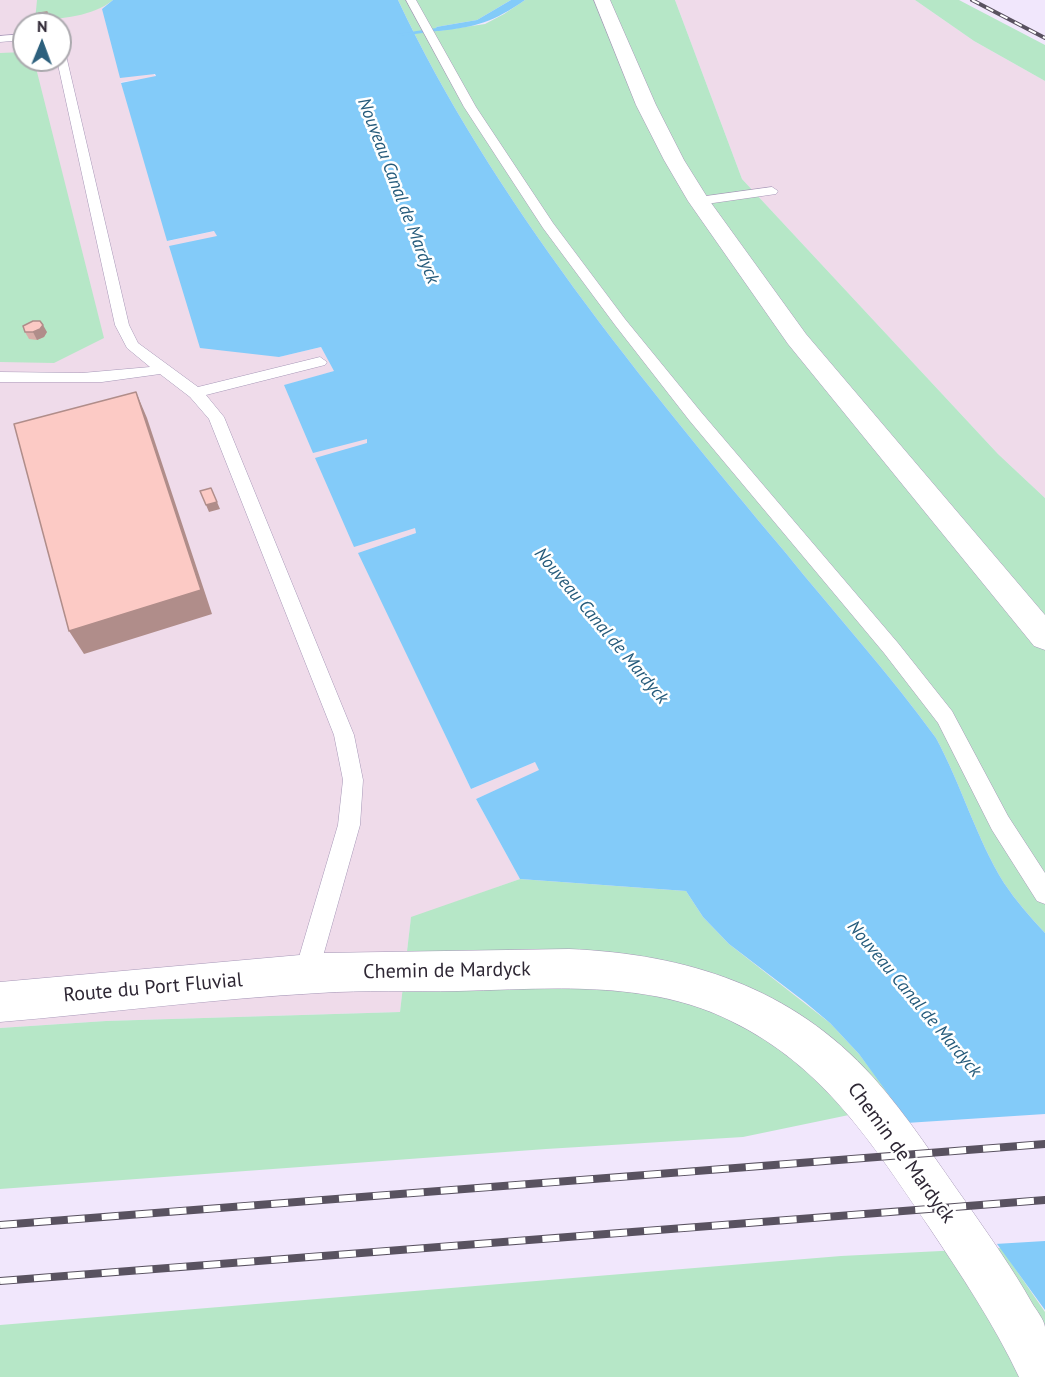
<!DOCTYPE html>
<style>
body{margin:0}
#map{position:relative;width:1045px;height:1377px;overflow:hidden;background:#f1e7fc;font-family:"PT Sans",sans-serif}
canvas{display:block}
.north{position:absolute;left:12px;top:12px;width:60px;height:60px;box-sizing:border-box;background:#fff;border:2px solid #aba9ae;border-radius:50%;rotate:1deg;font-size:16px;font-weight:700;line-height:24px;text-align:center;color:#2e2734}
.north::after{content:'';display:block;margin:auto;width:21px;height:27px;background:#2d607d;clip-path:polygon(50% 0,100% 100%,50% 72%,0 100%)}
</style>
<div id="map">
<canvas width="1045" height="1377"></canvas>
<div class="north">N</div>
</div>
<script>
const context = document.querySelector('canvas').getContext('2d');
context.lineJoin = 'round';
function fill(path, color) { context.fillStyle = color; context.fill(path, 'evenodd'); }
function trace(path, color, width, dash) { context.strokeStyle = color; context.lineWidth = width; context.lineCap = dash ? 'butt' : 'round'; context.setLineDash(dash || []); context.stroke(path); }
function write(font, color, halo, rows, align = 'center') {
  context.font = font + ' "PT Sans",sans-serif'; context.lineWidth = 5; context.setLineDash([]); context.textBaseline = 'middle'; context.strokeStyle = halo; context.fillStyle = color; for (const [text, x, y, turn = 0] of rows) {
    context.save(); context.translate(x, y); context.rotate((+turn || 0) * Math.PI / 180); context.textAlign = isNaN(turn) ? turn : align; if (halo) context.strokeText(text, 0, 0); context.fillText(text, 0, 0); context.restore();
  }
}
const industrial = new Path2D(`
 M0,0H113L102,9L156,77L121,82L168,241L215,231L279,357L321,347L335,371L285,385L367,439L415,527L416,533L359,553L471,789L535,762L540,771L476,799L520,879L411,918L400,1012L106,1021L0,1028ZM24,24H60V60H24Z
 M675,0H915L974,41L1045,81V498L998,454L742,179Z`);
const green = new Path2D(`
 M37,0H113C92,17 62,18 35,21Z
 M398,0H511L477,20L436,27L438,31L485,24L504,14L525,0H675L742,179L998,454L1045,498V933C1030,917 1016,901 1004,883C977,840 961,784 936,738C889,673 835,614 785,552C644,383 492,200 398,0Z
 M915,0H959L1045,45V81L974,41Z
 M24,52V60H34L104,338L54,363L0,362V53Z
 M520,879L686,891L703,917L729,944L830,1023L859,1054L897,1105L743,1137L546,1149L0,1189V1028L106,1021L400,1012L411,917Z
 M1001,1248L1045,1312V1377H0V1325L841,1256Z`);
const water = new Path2D(`
 M113,0H398C492,200 644,383 785,552C835,614 889,673 936,738C961,784 977,840 1004,883C1016,901 1030,917 1045,933V1310L859,1054L830,1023L805,1002L729,944L703,917L686,891L520,879L476,799L539,770L535,762L471,789L358,553L416,533L415,528L354,547L315,458L367,443V439L313,453L284,385L334,371L321,347L279,357L200,348L169,246L217,236L214,231L167,241L121,83L156,76L155,74L120,78L102,9Z
 M511,0H525C493,22 477,27 438,31L436,27L477,20Z`);
const pier = new Path2D(`
 M1045,1114V1241L995,1244L906,1123Z`);
const stream = new Path2D(`
 M450,26L452,27V29L400,36L397,34Z`);
const service = new Path2D(`
 M406,0H416L476,107L553,223L625,319L701,412L898,643L952,711L1008,816L1045,873V904L1037,901L992,830L938,723L884,653L689,420L615,325L543,228L464,107Z
 M24,34V40L0,42V36Z
 M60,48L65,51L129,325L138,343L198,387L320,357L327,362L325,365L206,395L224,417L354,735L363,780L360,825L318,974L314,982L306,986L298,982L294,974L338,825L343,780L334,735L209,419L190,397L160,374L102,382H0V372L82,373L150,367L127,348L115,325L57,60H60Z
 M772,187L778,191L776,194L699,205L693,201L699,197Z`);
const minor = new Path2D(`
 M594,0H610L656,105L684,160L709,200L806,334L1045,615V650L1034,646L788,344L688,201L664,160L636,105Z
 M569,949C687,954 792,987 873,1077C908,1116 937,1162 968,1205C990,1237 1013,1269 1032,1303C1036,1310 1044,1319 1045,1327C1045,1343 1045,1361 1045,1377H1019C994,1324 961,1275 929,1227C873,1145 824,1066 731,1021C647,979 548,989 458,991C411,992 365,990 319,993C212,999 106,1013 0,1022V982L322,953Z`);
const railFar1 = new Path2D(`
 M972,0L1045,38`);
const rail = new Path2D(`
 M0,1225L1045,1144
 M0,1281L1045,1200`);
const wall = new Path2D(`
 M25,332H47L44,337L37,340L29,339Z`);
const shadedWall = new Path2D(`
 M47,12L49,19V24H41L39,18Z
 M43,325L47,332L44,337L37,340L33,332Z
 M136,392L147,418L212,614L84,654L69,631Z
 M217,502L220,509L209,512L206,505Z`);
const building = new Path2D(`
 M47,12V17L39,18V13Z
 M33,321H40L43,325L40,329L33,332H25L23,326Z
 M136,392L201,590L69,631L14,424Z
 M211,488L217,502L206,505L200,491Z`);
const waterNames = [
 ["Nouveau Canal de Mardyck",398,191,69],
 ["Nouveau Canal de Mardyck",601,626,50],
 ["Nouveau Canal de Mardyck",914,999,50]
];
const nearStreetnames = [
 ["Chemin de Mardyck",447,971,-1],
 ["Route du Port Fluvial",153,988,-5],
 ["Chemin de Mardyck",901,1153,54]
];
fill(industrial, '#efdbea');
fill(green, '#b6e7c7');
fill(water, '#83cbf9');
fill(pier, '#f1e7fc');
fill(stream, '#83cbf9');
trace(service, '#a798b8', 1);
trace(minor, '#a798b8', 1);
fill(service, '#fff');
fill(minor, '#fff');
trace(railFar1, '#595260', 4);
trace(rail, '#595260', 8);
trace(railFar1, '#fff', 2, [8]);
trace(rail, '#fff', 6, [17]);
fill(wall, '#d9aea9');
fill(shadedWall, '#b08d8a');
fill(building, '#fccac5');
trace(building, '#b08d8a', 1.5);
write('italic 18px', '#255b7b', '#fff', waterNames);
write('20px', '#2e2734', '#fff', nearStreetnames);
</script>
